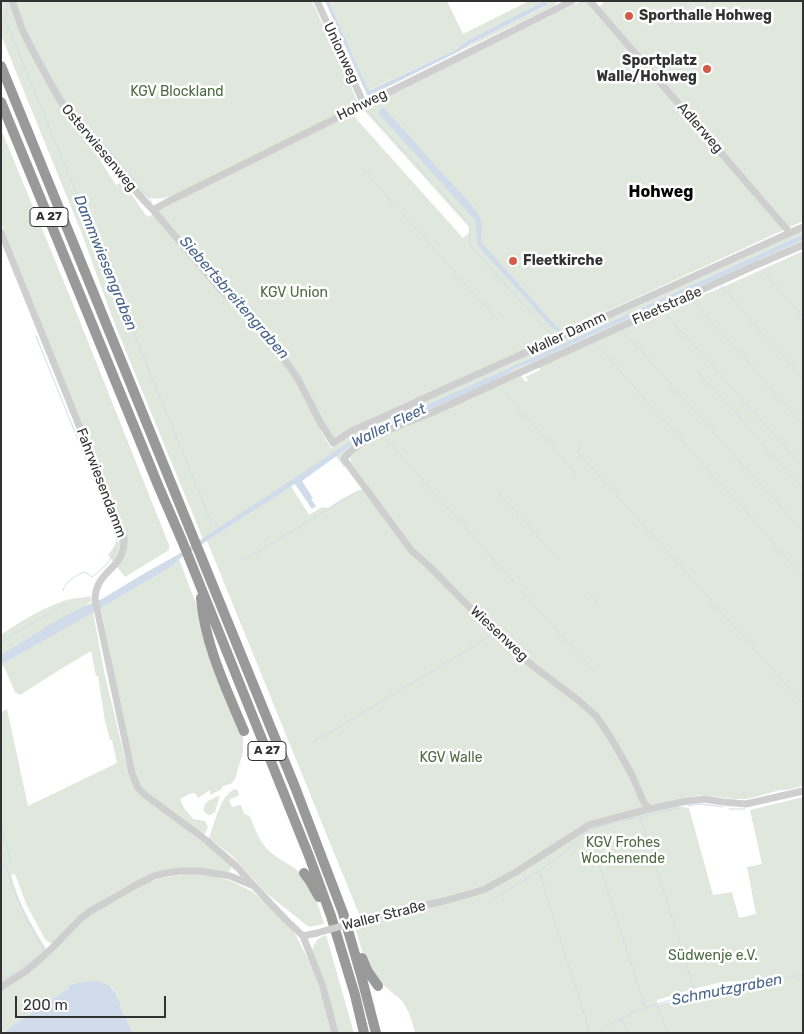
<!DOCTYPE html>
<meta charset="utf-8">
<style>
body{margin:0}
#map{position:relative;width:804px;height:1034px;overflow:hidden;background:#fff;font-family:Rubik,sans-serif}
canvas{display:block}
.frame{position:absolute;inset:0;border:2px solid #323232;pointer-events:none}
.scale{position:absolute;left:15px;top:996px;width:151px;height:22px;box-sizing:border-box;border:2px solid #323232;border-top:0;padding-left:6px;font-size:15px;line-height:18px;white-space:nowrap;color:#323232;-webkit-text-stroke:4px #fff;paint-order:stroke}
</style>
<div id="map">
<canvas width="804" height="1034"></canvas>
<div class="frame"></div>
<div class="scale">200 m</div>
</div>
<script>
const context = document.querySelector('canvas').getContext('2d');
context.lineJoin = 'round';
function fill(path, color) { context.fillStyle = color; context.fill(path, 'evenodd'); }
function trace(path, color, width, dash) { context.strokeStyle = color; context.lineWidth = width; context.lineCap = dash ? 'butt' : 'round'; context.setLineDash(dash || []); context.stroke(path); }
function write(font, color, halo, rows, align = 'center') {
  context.font = font + ' Rubik,sans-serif'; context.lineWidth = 5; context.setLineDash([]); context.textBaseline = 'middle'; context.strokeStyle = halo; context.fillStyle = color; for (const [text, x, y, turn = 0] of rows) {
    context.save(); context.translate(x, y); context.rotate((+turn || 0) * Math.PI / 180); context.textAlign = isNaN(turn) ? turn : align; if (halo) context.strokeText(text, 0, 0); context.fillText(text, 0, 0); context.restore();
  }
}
const green = new Path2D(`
 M1,1H8L26,44L80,132L91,146L116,185L123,182L145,214L149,217L158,210L351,113L463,238L469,233V227L362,108L581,1H584L599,8L604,1H803V221L427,394C395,408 364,420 334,439L326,426L320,430L331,448L361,430L803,230V234L538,355L364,433L203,539L122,342L109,309L82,234L1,35Z
 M13,1H312L357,100L358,103L356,105L176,194C163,199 151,202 140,192L105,148L80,124L67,107L34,47Z
 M329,1H447L463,34L529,1H544L466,41L457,49L369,90L368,89Z
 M545,1H557L556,5L458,52L468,45L546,6Z
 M1,129L73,304L169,545V550L125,577L108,555L121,537L46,335L1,222Z
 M803,240V243L347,452L346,466L344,467L336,456L349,447L367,437L509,373L516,368L541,359L576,342Z
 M803,251V786L787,790H780L747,799H734L701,795L641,807V814L677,806L689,808L713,895L732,892L739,918L756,914L747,867L762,864L750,810L803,797V1033H415C412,1020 408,1007 399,998C391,991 382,985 376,977C364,963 360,944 355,927L363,924L207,541L291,486L309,515L322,507L328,508L342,499L368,486L351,462L350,456L358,449L381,436L521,376L526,382L528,380L525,377L540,370L539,367L661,312L723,287ZM754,980V982L718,989L657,1005V1000C677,994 697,987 718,983C730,981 742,981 754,980Z
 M179,559L198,609L218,677L243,736V752L235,779L232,783L222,787V789L210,795V790L198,798L195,793L189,794L180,799L184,808L193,819L205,821L208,827L205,834L201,835L142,790L135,778L101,608L174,565Z
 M90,596L92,601L1,655V635C17,623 48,605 67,600C74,598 82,598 90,596Z
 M93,612L104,671L125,759L138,793L224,858L231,865V869L228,872L223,873L206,870L148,876L120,890L75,919L55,942L50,943L45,939L27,906L15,874L11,875C18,902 32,926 47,950L29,965L1,983V709L2,712L7,709L28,806L117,763L112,740H110L105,721L98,676H96L91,651L64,667L20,695L15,692L5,669L1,663L6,662Z
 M235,789L237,790L239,794L238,796L229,800L232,807L239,805H241L244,814L250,816C255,830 261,846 274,855C283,862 294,866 302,875C314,890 319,907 324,924L309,927L266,893L231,855L209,838C215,823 220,795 235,789Z
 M220,795L215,812L210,815H208L203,810L205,804L208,801Z
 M190,873L212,876L231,881L253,892L267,904L294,932L309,961L325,1002L332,1033H133L120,1007L121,1003L112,987L76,983L69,985V988L13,1025L4,1033H1V990L91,914L146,883L158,879Z
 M326,935L354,1033H338L312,952C313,944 317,938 326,935Z`);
const water = new Path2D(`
 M325,1H329L368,89L370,90L457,49L466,41L544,1H545L547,5L468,45L458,52L369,96L367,95Z
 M381,108H384L475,209C478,214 482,219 482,226C482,232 480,238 483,244L555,325L561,330L560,332L553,329L479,247C474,238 479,228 474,219L380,115L378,112Z
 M803,234V240L576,342L541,359L516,368L509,373L492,382L367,437L349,447L302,481L313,498L311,499L316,506L312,509L295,484L179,559L174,565L101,608L6,662L1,663V655L56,621L84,606L102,599L145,573L177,555L363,433L538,355Z
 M97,981C114,985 113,990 121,1003L120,1007L133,1033H4L13,1025L69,988V985L76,983Z`);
const stream = new Path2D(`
 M6,1L8,6L5,20L11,34L212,524
 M27,32L39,55
 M53,81L70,109
 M367,110L383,128
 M73,113L106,146L152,202
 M385,130L389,134
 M391,137L412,159
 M413,160L427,177
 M362,168L369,176
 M428,178L432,182
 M372,180L395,205
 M435,185L463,217
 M401,212L468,287
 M465,219L466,221
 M470,224V245L552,336
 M763,272L803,317
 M721,286L803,379
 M471,291L497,320
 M692,300L803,424
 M663,311L800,464
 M624,332L803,532
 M36,336L116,534C119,555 107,565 92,577L88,574L83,572C75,577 65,581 63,591
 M273,338L283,351L299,375
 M595,343L803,576
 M696,369L803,489
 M503,390L576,474
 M312,399L324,422L334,437
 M385,438L514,582
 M583,443L578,451V452L783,681
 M500,494L518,514
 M521,518L560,561
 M246,559L358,491
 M521,591L593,670
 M587,592L597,603
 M472,616L500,643
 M1,642L65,604
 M785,684L803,703
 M314,742L492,635
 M688,806L701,804L723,807
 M729,809H745
 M640,816L675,928
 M623,821L680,808
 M1,824L11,862
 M587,832L604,879L645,1007
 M585,833L593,829L614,823
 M1,854L2,855
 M1,864L5,866L8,872L14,891L27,920L44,950
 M539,871L590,1033
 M493,899L539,871L564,853L583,835
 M677,934L695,992
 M1,981L21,969L39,956
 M657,1005L667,1033
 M622,1018L627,1033
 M599,1033C619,1017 642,1008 667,1001C683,996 699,991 716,988C744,982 774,980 803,975`);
const minor = new Path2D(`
 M12,1L22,29L29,44L58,97L71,117L83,132L111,159L138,194L153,210L221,290L252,319L273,344L298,379L321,424L333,443L352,431L803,227
 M317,1L364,104
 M590,1L790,233
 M153,210L167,202L230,171L572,1
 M1,232L124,537C124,541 124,546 123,550C118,570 96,573 95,599L132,773L138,788L145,795L206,840L237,867L254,886
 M649,809L643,801L632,775L611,738L596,716L578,700L533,666L499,637L430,567L411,550L344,459C355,440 409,422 431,413L754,266L803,245
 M370,918L388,913L444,901L473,893L485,889L516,872L589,825L649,809L682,802L704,799L723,802L746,804L803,791
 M303,936L317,933
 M1,987L26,971L38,961L51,949L80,919L89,912L136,885L154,876L167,873L180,871H200L230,876L254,886L286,920L303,936L323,987L335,1033`);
const highway = new Path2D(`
 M1,66L295,787L343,913L361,975L376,1033
 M1,102L158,485L183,543L309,856L331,916L355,995L364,1033
 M201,598C205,645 226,688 244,731
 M304,873L310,881L319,897
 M362,958L367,970L378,986`);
const minorBridge = new Path2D(`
 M317,933L370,918`);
const markers = [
 [629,16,5,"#d55b49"],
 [707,69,5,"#d55b49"],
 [513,261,5,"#d55b49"]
];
const shields = [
 [49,217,38],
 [267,751,38]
];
const shieldNames = [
 ["A 27",49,217],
 ["A 27",267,751]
];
const poiNames = [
 ["Sporthalle Hohweg",639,16],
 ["Sportplatz",697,61,"right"],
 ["Walle/Hohweg",697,77,"right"],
 ["Fleetkirche",523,261]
];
const streetNames = [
 ["Unionweg",341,53,65],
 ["Hohweg",362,105,-26],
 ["Adlerweg",700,128,49],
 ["Osterwiesenweg",99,148,50],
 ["Fleetstraße",667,306,-24],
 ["Waller Damm",567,334,-25],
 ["Fahrwiesendamm",101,483,69],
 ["Wiesenweg",499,634,43],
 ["Waller Straße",384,916,-14]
];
const parkNames = [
 ["KGV Blockland",177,92],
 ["KGV Union",294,293],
 ["KGV Walle",451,758],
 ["KGV Frohes",623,843],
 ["Wochenende",623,859],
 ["Südwenje e.V.",713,956]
];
const waterNames = [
 ["Dammwiesengraben",105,263,68],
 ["Siebertsbreitengraben",234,298,49],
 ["Waller Fleet",389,426,-26],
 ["Schmutzgraben",727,990,-11]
];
const quarterNames = [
 ["Hohweg",661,192]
];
fill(green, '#e0e8dd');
fill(water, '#d1dceb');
trace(stream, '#d1dceb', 1);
trace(minor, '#cfcfcf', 7);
trace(highway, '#999', 10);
trace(minorBridge, '#cfcfcf', 7);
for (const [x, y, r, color] of markers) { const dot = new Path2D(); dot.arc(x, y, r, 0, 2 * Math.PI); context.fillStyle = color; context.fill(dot); trace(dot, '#fff', 2); }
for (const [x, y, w] of shields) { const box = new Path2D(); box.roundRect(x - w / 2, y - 9.5, w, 19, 4); context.fillStyle = '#fff'; context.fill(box); trace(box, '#323232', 1); }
write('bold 12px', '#323232', null, shieldNames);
write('bold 14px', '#323232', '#fff', poiNames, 'left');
write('14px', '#323232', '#fff', streetNames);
write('14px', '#4e6b43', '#fff', parkNames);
write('italic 15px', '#47648e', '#fff', waterNames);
write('bold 16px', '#000', '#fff', quarterNames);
</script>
